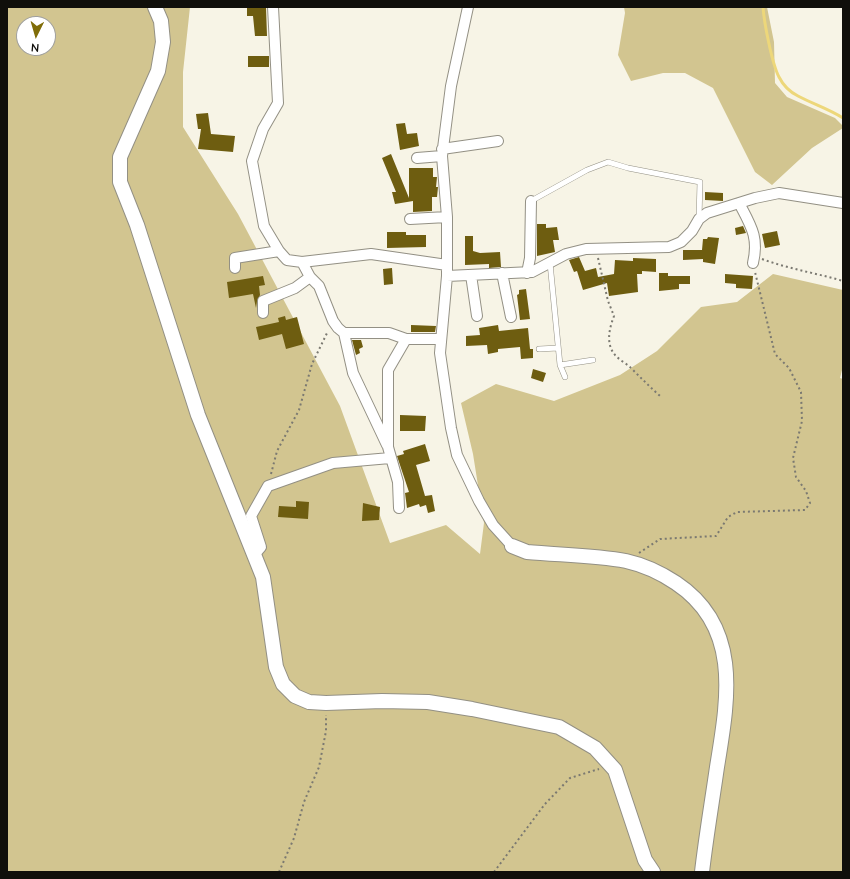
<!DOCTYPE html>
<style>
body{margin:0}
#map{position:relative;width:850px;height:879px;overflow:hidden;background:#f7f4e6;font-family:"Nunito Sans",sans-serif}
canvas{display:block}
.frame{position:absolute;inset:0;border:8px solid #100f0b;pointer-events:none}
.north{position:absolute;left:16px;top:16px;width:40px;height:40px;box-sizing:border-box;background:#fff;border:1px solid #9f9f9d;border-radius:50%;rotate:185deg;font-size:11px;font-weight:700;line-height:16px;text-align:center;color:#100f0b}
.north::after{content:'';display:block;margin:auto;width:14px;height:18px;background:#806d08;clip-path:polygon(50% 0,100% 100%,50% 72%,0 100%)}
</style>
<div id="map">
<canvas width="850" height="879"></canvas>
<div class="frame"></div>
<div class="north">N</div>
</div>
<script>
const context = document.querySelector('canvas').getContext('2d');
context.lineJoin = 'round';
function fill(path, color) { context.fillStyle = color; context.fill(path, 'evenodd'); }
function trace(path, color, width, dash) { context.strokeStyle = color; context.lineWidth = width; context.lineCap = dash ? 'butt' : 'round'; context.setLineDash(dash || []); context.stroke(path); }
const green = new Path2D(`
 M7,7H190L183,72V127L238,214L340,406L390,543L446,525L480,554L484,523L473,454L461,403L496,384L554,401L620,375L657,351L701,307L737,302L773,274L843,290V366L840,378L843,379V872H7ZM24,24H48V48H24Z
 M624,7H767L774,42L775,83L787,97L835,118L843,126V128L812,148L772,185L755,172L713,88L685,73H663L631,81L618,55L625,13Z`);
const stream = new Path2D(`
 M763,7C764,22 772,64 779,77C783,85 790,92 798,96C813,104 829,109 843,118`);
const building = new Path2D(`
 M247,7H266L267,36H255L253,16H247Z
 M248,56H269V67H248Z
 M208,113L211,134L235,136L233,152L198,149L201,129H198L196,114Z
 M405,123L407,134L417,133L419,146L400,150L396,124Z
 M391,154L409,198V168H433V177H437L436,187H438L437,197H432V211L413,212V201L395,204L392,192H396L382,158Z
 M705,192L723,193V201L705,200Z
 M537,224H546V228L557,227L559,240H553L555,252L537,256Z
 M743,226L746,233L736,235L735,228Z
 M777,231L780,245L765,248L762,234Z
 M387,232H406V235H426V247L387,248Z
 M465,236H473V251L480,253L500,252L501,267L489,268V264L465,265Z
 M708,237L719,238L715,264L703,262V259L683,260V250H702L703,239H707Z
 M579,257L585,271L596,268L598,277L614,274L615,260L633,261V258L656,259V272L642,271V274H637L638,292L609,296L607,283L583,290L577,271L574,272L569,260Z
 M392,268L393,284L384,285L383,269Z
 M659,273H668V276H690V284H679V289L659,291Z
 M725,274L753,276L752,289L736,288V284L725,283Z
 M263,276L265,285L259,286L260,295L257,301L256,308L253,294L229,298L227,282Z
 M526,289L530,319L520,320L517,295L519,294V290Z
 M285,316L286,320L297,317L304,344L286,349L282,334L259,340L256,327L279,322L278,318Z
 M411,325L436,326L435,332H411Z
 M498,325L499,331L528,328L530,349H533V358L521,359L520,347L498,349V352L488,354L487,345L466,346V336L480,335L479,328Z
 M352,340H361L363,347L359,349L360,353L356,355Z
 M533,369L546,373L543,382L531,378Z
 M400,415L426,416L425,431H400Z
 M425,444L430,461L416,465L425,496L432,495L435,511L428,513L426,505L420,507L419,504L407,508L405,493L409,492L397,456L404,454L403,451Z
 M296,501L309,502L308,519L278,517L279,506L296,507Z
 M363,503L380,507L379,520L362,521Z`);
const path = new Path2D(`
 M598,258L608,301L614,316C609,329 605,346 617,357C621,361 627,364 631,368C641,378 650,387 660,396
 M762,259C789,269 816,273 843,281
 M271,474L277,451L299,410L312,364L328,331
 M639,553L660,539L716,536L728,517L737,512L805,510L810,503L806,491L796,477L793,458L802,421L801,392L789,368L775,354L755,272
 M279,872L294,838L304,802L319,767L326,731V715
 M494,872L545,804L570,778L599,769`);
const lane = new Path2D(`
 M531,201L587,170L608,162L628,168L700,182L699,218
 M550,263L560,365L565,377
 M539,349L558,348
 M560,365L593,360`);
const street = new Path2D(`
 M273,7L278,103L263,129L252,161L264,226L279,251L287,260L302,262L371,254L447,265
 M468,7L451,86L442,156L447,217V276L440,353L451,428L457,455L479,501L493,525L512,546
 M442,149L498,141
 M417,158L442,156
 M739,203C751,226 759,237 753,263
 M410,219L447,217
 M302,262L310,277L319,286L333,321L338,328L344,333L353,373L387,445
 M235,268V258L279,251
 M502,273L511,317
 M527,273L530,258L531,201
 M471,275L477,316
 M447,276L532,272L566,254L586,249L669,247L681,242L692,231L699,219L707,213L755,198L779,193L843,203
 M263,313V301L295,288L310,277
 M344,333H389L406,339
 M399,508L398,482L388,447V370L406,339H441
 M255,554L261,547L251,516L268,486L333,463L390,458`);
const secondary = new Path2D(`
 M155,7L161,21L163,42L158,71L120,157V182L137,225L198,415L263,577L276,667L283,684L295,696L309,702L326,703L382,701L428,702L472,709L559,727L595,748L615,770L645,860L653,872
 M512,546L527,552C559,555 595,555 626,561C644,565 661,573 676,583C742,627 728,699 717,767C712,802 706,837 702,872`);
fill(green, '#d2c590');
trace(stream, '#edd77a', 3);
fill(building, '#6e5d10');
trace(lane, '#939084', 6);
trace(street, '#939084', 12);
trace(secondary, '#939084', 16);
trace(path, '#7b7971', 2, [2, 3]);
trace(lane, '#fff', 5);
trace(street, '#fff', 10);
trace(secondary, '#fff', 14);
</script>
